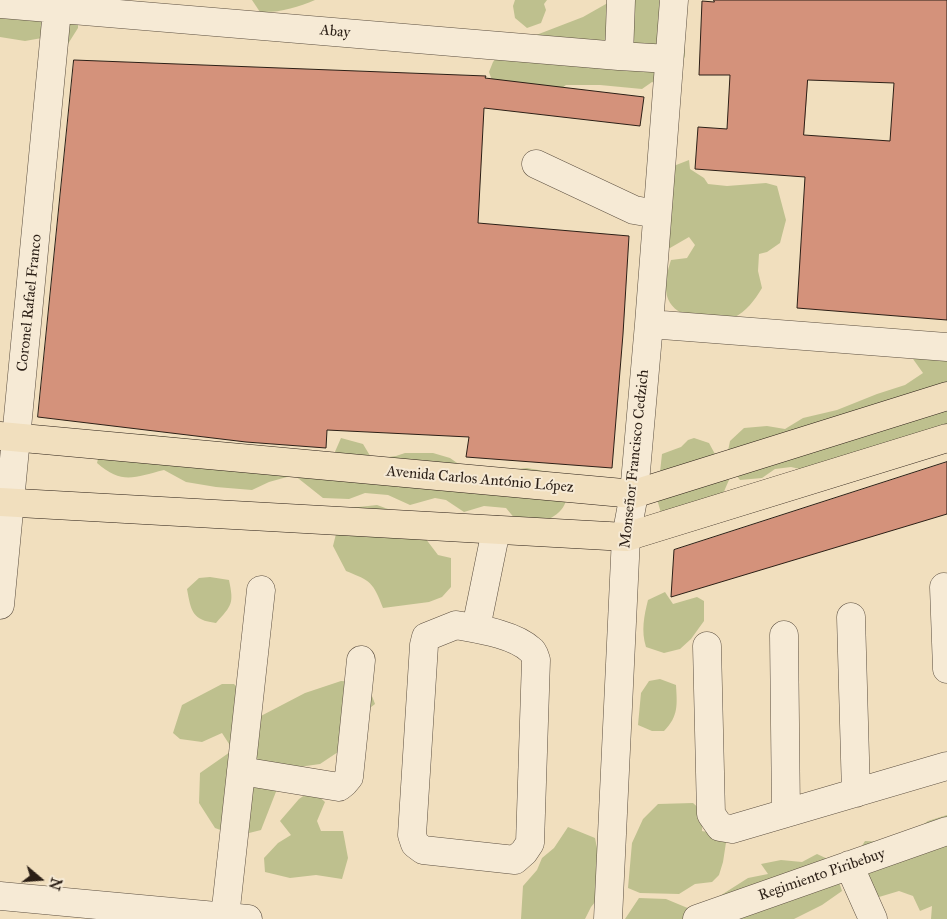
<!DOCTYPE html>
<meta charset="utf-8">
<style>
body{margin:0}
#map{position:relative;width:947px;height:919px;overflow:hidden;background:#f1dfbe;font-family:"IM FELL Great Primer",serif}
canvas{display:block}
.north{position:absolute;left:15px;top:854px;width:50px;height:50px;-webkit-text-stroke:4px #f6ead5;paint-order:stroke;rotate:108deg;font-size:14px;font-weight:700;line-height:20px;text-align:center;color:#2b1f16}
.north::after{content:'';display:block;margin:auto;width:18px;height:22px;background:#2b1f16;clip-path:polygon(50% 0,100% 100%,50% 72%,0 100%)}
</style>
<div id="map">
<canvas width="947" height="919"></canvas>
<div class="north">N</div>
</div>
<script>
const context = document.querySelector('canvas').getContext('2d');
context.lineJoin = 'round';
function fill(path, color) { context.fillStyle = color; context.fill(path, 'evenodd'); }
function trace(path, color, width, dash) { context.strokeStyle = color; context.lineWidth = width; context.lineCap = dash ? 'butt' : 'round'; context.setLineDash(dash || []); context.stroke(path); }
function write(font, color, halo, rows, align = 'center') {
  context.font = font + ' "IM FELL Great Primer",serif'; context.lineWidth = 4; context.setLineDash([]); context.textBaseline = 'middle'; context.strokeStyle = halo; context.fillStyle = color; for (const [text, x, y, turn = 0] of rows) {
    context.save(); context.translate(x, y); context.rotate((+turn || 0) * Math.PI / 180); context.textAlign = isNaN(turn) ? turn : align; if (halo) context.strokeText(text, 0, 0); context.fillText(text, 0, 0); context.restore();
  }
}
const green = new Path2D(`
 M0,0H78V28L66,47L42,38L25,41L0,37Z
 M252,0H315C298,7 279,13 260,12Z
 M515,0H547L544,4L546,10L541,23L527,28L515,18L513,6Z
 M613,0H659L663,10L684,27L685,56L679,74L660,85L652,82L642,89L600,85H566L551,96L494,86L489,72L493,62L513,35L531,37L583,17Z
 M689,160L690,169L704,178L708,184L727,186L766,183L777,186L786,220L780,243L767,252L759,254L758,271L762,288C754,301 747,311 733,318C725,321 714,318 706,317C700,317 692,317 687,315C660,306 664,281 671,260L687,258L695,245L689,237L670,248L645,237L671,167Z
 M947,334V439L822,474L791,467L775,469L762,478L740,480L726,461L730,441L744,428L767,426L785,429L803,418L837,410L877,394L905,385L923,373L913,359L920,345Z
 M140,434L334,454L341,438L363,444L372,459L396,456L405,453H433L450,458L460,465L496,468L506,470L527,468L572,476C565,508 567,511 536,526L516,520L506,508L484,506L464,512L446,500L435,498L410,505L388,495L365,493L349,499L323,498L294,475L269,482L252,490L216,487L186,482L164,470C135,477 122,485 97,463L103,438Z
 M694,438L709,443L729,480L718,505L661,513L657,499L662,454L681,447L688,440Z
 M377,505L399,513L416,526L438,555L451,558V587L442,597L429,602L383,608C373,582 371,581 346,571L333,546L340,518L350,508Z
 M210,577L229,580C234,604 232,605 216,623C192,620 191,611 187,589L199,578Z
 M665,592L673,604L697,597L704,601V621L691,639L680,649L664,653L646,647C641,631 644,616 648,600Z
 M660,679L676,685C677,704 679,716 664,731H652L638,725L641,693L649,681Z
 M341,681C362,683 368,683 375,704L357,718L338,752L320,764L299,767L279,784L261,830L237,836L215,828L199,803L200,773L233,750L222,733L202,742L180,739L173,733L182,705L222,684H234L246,696L257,718L305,693Z
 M312,790L325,802L317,821L321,831H343L348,858L342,879L316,875L290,878L265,872L264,858L278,843L291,835L280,821L299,799Z
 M693,803L703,812L702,831L727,836L723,862L719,875L712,882L695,884L679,894L640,893L628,888L632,843L643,819L658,804Z
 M947,815V919H931L932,906L920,911L913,896L899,891L879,897L864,876L858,852L865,841L887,842L909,835L928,821Z
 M568,827L595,838L599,858L600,896L591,907L585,919H521L523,886L537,870L542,858L554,848Z
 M817,854L832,861L842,891L822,905L794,919H625L639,898L666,899L690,909L715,899L748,878L768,874L761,864L781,860L802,862Z`);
const building = new Path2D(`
 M714,0H947V320L797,308L805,177L695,169L698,127L727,129L730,75H699L702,1L714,2ZM808,80L894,83L890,141L804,135Z
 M74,60L486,76L485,78L644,97L640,126L484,108L478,223L629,236L623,334L612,468L466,457L469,437L327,430L326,448L246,442L38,417Z
 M947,462V514L671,597L674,550Z`);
const minor = new Path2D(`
 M0,4L619,56L669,59
 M619,56L621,0
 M536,164L634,210L657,214
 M649,324L947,347
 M944,587L947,669
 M0,605L58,0
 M851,617L856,793
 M456,625C478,629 514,634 531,650C534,652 535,657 536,660L530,843L524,852L515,860L423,850L415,844L412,835L424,645L426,637Z
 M476,628L496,530
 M784,635L786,813
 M707,646L711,814L720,827L732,829L947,766
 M241,771L339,787L344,783L349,777L361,660
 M849,865L873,919
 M0,896L248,919
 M225,917L261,590
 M608,919L626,537L634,494L649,324L674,0
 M697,919L947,831`);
const major = new Path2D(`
 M0,436L634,494L947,396
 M0,502L626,537L947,438`);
const streetNames = [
 ["Abay",335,32,5],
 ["Coronel Rafael Franco",30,303,-84],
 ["Monseñor Francisco Cedzich",635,459,-84],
 ["Avenida Carlos António López",480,480,5],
 ["Regimiento Piribebuy",822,875,-19]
];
fill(green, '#bec08e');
fill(building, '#d4927b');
trace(building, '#2b1f16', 1);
trace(minor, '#5c4f40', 29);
trace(major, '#2b1f16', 29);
trace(minor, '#f6ead5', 28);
trace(major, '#f1dfbe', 28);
write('15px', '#2b1f16', '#f6ead5', streetNames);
</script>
